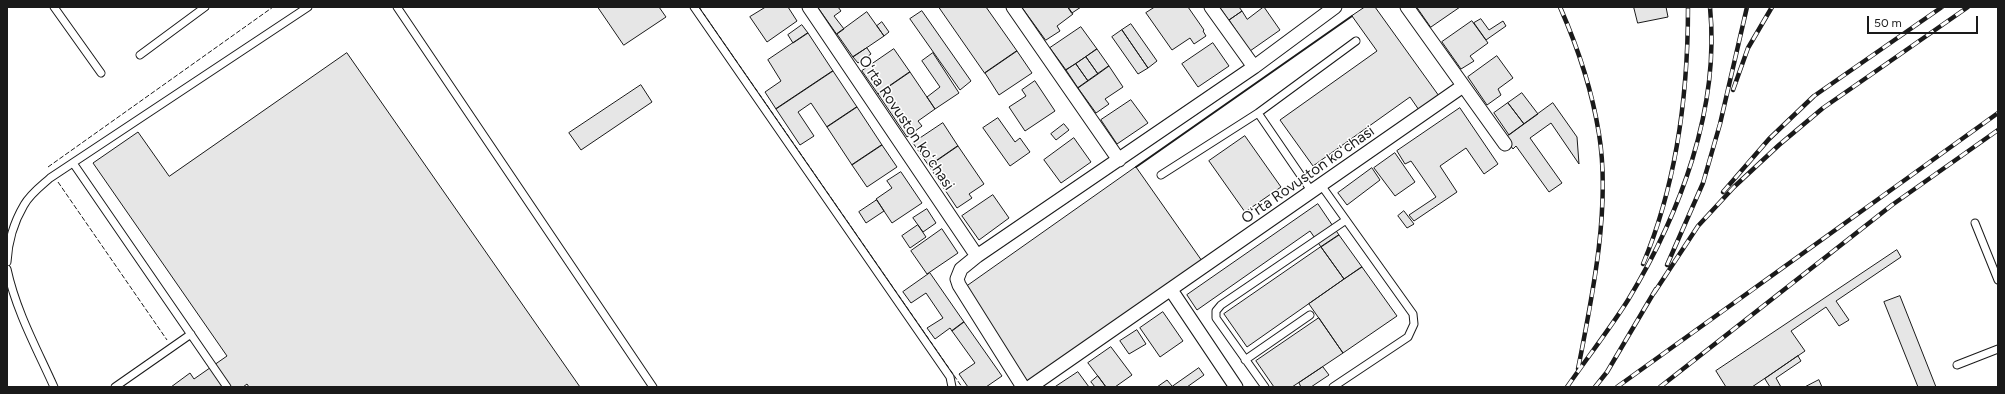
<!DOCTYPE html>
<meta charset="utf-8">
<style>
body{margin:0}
#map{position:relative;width:2005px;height:394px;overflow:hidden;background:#fff;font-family:Figtree,sans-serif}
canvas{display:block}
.frame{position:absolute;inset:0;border:8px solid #1a1a1a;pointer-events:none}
.scale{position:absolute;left:1867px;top:16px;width:111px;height:18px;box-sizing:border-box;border:2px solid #1a1a1a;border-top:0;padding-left:5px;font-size:12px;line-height:14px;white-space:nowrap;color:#1a1a1a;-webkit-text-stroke:3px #fff;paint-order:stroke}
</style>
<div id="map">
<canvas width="2005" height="394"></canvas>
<div class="frame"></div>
<div class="scale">50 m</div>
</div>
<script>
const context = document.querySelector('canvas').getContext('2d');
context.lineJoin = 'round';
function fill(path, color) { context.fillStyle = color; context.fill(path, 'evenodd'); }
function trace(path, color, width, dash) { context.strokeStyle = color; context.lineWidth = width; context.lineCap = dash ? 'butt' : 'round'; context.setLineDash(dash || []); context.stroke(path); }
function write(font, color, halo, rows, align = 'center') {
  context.font = font + ' Figtree,sans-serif'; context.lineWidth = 3; context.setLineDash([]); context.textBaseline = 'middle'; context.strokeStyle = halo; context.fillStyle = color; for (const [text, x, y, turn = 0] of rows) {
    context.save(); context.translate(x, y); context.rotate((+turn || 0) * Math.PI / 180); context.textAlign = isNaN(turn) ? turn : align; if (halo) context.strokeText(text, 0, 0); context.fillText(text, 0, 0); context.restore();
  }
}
const building = new Path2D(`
 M598,7H659L666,17L624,45Z
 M766,7H788L797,21L767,42L750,17Z
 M818,7H838L841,11L834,16L844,29L837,34Z
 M939,7H986L1017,51L985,73Z
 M1022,7H1068L1073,14L1057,26L1060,31L1046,40Z
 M1068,7H1081L1072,13Z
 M1155,7H1188L1204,30L1203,31L1206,36L1194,44L1190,38L1172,50L1146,13Z
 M1220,7H1239L1242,11L1229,20Z
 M1264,7L1280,30L1250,51L1229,20L1242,11L1247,19Z
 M1365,7H1375L1439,96L1419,110L1410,97L1313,166L1280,120L1377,51L1352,16Z
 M1417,7H1460L1431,27Z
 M1634,7H1666L1668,17L1638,23Z
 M922,11L971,81L960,90L910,19Z
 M867,12L884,36L853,57L837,34Z
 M1481,19L1489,30L1503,21L1506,26L1486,40L1474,23Z
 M1472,21L1488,43L1470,56L1474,61L1461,69L1442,42Z
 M882,22L889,32L884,36L877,26Z
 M1131,24L1157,61L1148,68L1122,30Z
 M802,25L808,33L793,43L788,35Z
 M1081,27L1097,49L1066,70L1050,48Z
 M1122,30L1148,68L1138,74L1112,37Z
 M808,33L833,71L776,109L765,92L781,81L768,60Z
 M1213,43L1229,66L1198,87L1182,64Z
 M867,48L871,54L858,63L853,57Z
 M894,49L910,72L878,94L862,71Z
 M1097,49L1109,66L1098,74L1086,57Z
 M1017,51L1032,73L999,95L985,73Z
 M347,53L580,387H249L247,384L243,387H171L190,373L194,379L227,356L93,163L138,132L169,176Z
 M933,53L959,93L935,109L927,97L940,87L922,61Z
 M1497,56L1513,78L1498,89L1501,95L1487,105L1468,77Z
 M1086,57L1098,74L1088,81L1076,64Z
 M1076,64L1088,81L1078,88L1066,70Z
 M1109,66L1123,87L1105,99L1109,104L1096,113L1078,88Z
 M833,71L857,107L827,127L811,103L798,112L814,136L800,145L776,109Z
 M910,72L935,109L918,121L922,126L907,137L878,94Z
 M1035,81L1055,111L1025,131L1009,107L1026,96L1022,90Z
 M641,85L652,102L581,150L569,133Z
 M1522,93L1538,114L1524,124L1508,103Z
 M1131,100L1148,123L1117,144L1101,120Z
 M1508,103L1524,124L1509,135L1494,113Z
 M1553,103L1577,137L1579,164L1551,123L1530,138L1562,183L1549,192L1516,146L1513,149L1505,138Z
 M857,107L882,145L852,165L827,127Z
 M1460,108L1498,164L1484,174L1466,148L1440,166L1457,192L1414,221L1409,215L1436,197L1411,161L1405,164L1397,151Z
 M998,118L1015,142L1020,138L1030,152L1010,166L983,128Z
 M943,123L958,146L929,166L913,143Z
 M1064,124L1069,130L1056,140L1051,134Z
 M1245,136L1281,187L1245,212L1209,161Z
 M1074,138L1091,162L1061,183L1044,160Z
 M882,145L897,167L867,187L852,165Z
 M958,146L984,184L969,194L972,198L957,208L929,166Z
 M1395,153L1415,182L1395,196L1374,168Z
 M1136,167L1202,261L1028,382L963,289Z
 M1372,168L1380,180L1347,205L1338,193Z
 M901,172L922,203L892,223L876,199L892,188L887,181Z
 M993,195L1009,218L979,240L962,216Z
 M877,200L884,211L866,223L859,212Z
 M1318,204L1339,235L1321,247L1310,231L1197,310L1187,295Z
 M927,209L936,223L923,232L913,218Z
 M1404,211L1414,224L1407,228L1398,216Z
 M918,225L926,237L910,248L902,236Z
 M942,229L958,253L927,274L911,251Z
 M1339,235L1362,267L1344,279L1321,247Z
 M1321,247L1344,279L1247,347L1224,314Z
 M1897,250L1901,257L1836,301L1849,320L1839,326L1826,307L1791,331L1805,351L1752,387H1726L1716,371Z
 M1362,267L1397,316L1343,353L1309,304Z
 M930,273L964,322L952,331L950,328L935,339L927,328L943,318L926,293L911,303L903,292Z
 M1900,296L1936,387H1918L1884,302Z
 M1163,312L1183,341L1160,357L1140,328Z
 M1319,318L1343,353L1292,387H1274L1256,361Z
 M964,322L1002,376L986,387H968L959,374L975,363L952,331Z
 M1137,330L1146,344L1129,354L1120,341Z
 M1111,347L1132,375L1115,387H1106L1088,363Z
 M1798,356L1801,361L1776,378L1781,387H1770L1765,379Z
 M1323,367L1329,375L1311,387H1301L1299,383Z
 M1199,368L1204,375L1187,387H1157L1167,380L1172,386Z
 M1078,372L1089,387H1055Z
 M1098,376L1106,387H1095L1091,382Z
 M1819,380L1822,387H1805Z`);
const lane = new Path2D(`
 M54,7L101,73
 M397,7L653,387
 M694,7L950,377L952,387
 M140,55L205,7
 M1258,113L1312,192
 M73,163L227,387
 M1161,175L1258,113L1356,41
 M1321,185L1413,314L1414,324L1408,337L1333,387
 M1975,223L1998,280
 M7,262C8,243 14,222 24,205C30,194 41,186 50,178L308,7
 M7,269C16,311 37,349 54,387
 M1245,360L1310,315
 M1957,365L1998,349
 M115,387L191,334
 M1265,387L1216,318V311L1221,305L1346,220`);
const street = new Path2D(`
 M809,7L977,256
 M1013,7L1119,160
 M1211,7L1254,67
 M1407,7L1505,144
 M1171,290L1236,387
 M1023,387L959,285L957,279L961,269L977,256L1254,67L1335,7
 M1030,387L1463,86`);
const rail = new Path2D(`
 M1560,7C1578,48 1592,90 1599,134C1611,207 1592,298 1578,369
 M1733,90L1748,48L1772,7
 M1723,192L1769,139L1814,96L1942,7
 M1643,264C1677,183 1688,94 1688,7
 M1667,265L1703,183L1720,124L1747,7
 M1654,293L1698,226L1734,187L1779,145L1823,108L1968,7
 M1567,387C1587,358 1609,330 1628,300C1680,214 1720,109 1710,7
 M1595,387L1607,372L1656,289
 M1617,387L1998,113
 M1660,387L1892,205L1998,130`);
const fence = new Path2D(`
 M699,7L962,387
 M48,167L273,7
 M58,182L167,340`);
const wall = new Path2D(`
 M1136,167L1352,16`);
const streetNames = [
 ["Oʻrta Rovuston koʻchasi",906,123,56],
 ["Oʻrta Rovuston koʻchasi",1308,175,-35]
];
fill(building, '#e6e6e6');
trace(building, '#1a1a1a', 1);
trace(lane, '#1a1a1a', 9);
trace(street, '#1a1a1a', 15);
trace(lane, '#fff', 7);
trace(street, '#fff', 13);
trace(rail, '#1a1a1a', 4.5);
trace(rail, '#fff', 3, [9]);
trace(fence, '#1a1a1a', 1, [5, 2]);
trace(wall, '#1a1a1a', 2);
write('15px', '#1a1a1a', '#fff', streetNames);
</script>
